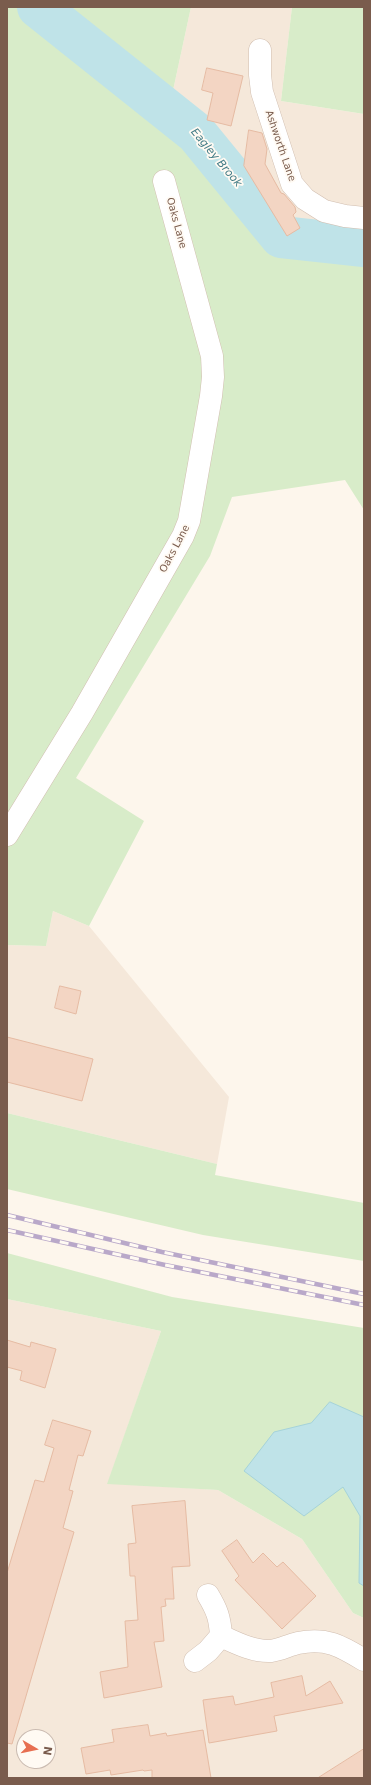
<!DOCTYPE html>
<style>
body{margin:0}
#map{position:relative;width:371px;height:1785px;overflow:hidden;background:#fdf6ec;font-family:"DejaVu Sans",sans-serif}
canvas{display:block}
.frame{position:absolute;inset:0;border:8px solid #7a5c4d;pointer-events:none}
.north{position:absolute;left:16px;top:1729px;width:40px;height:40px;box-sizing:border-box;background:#fffaf3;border:1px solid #cabbb1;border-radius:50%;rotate:99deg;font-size:11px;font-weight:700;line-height:16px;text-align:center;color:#7a5c4d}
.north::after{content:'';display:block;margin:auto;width:14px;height:18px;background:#e76f51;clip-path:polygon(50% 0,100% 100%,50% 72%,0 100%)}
</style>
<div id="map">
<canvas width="371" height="1785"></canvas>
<div class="frame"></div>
<div class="north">N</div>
</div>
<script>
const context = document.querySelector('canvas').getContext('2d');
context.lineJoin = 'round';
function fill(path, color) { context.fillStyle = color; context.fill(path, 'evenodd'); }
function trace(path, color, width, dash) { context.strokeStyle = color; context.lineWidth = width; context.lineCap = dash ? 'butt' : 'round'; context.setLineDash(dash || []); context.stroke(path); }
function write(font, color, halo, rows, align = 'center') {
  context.font = font + ' "DejaVu Sans",sans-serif'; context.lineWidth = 3.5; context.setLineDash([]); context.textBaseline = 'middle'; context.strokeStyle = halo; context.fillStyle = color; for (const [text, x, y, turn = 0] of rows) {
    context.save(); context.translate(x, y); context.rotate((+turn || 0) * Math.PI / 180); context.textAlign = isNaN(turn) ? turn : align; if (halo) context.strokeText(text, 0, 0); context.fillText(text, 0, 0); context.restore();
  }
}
const residential = new Path2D(`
 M191,7H292L281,101L364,114V234L339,244L281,237L196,133L169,109Z
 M53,911L89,926L229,1097L217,1164L7,1113V945L46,946Z
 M7,1299L161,1331L108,1483L218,1490L302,1539L353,1613L364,1618V1778H7ZM24,1737H48V1761H24Z`);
const green = new Path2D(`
 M7,7H31L160,103L46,7H191L169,109L196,133L281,237L339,244L364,234V510L345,480L232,497L210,556L76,778L144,821L89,926L53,911L46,946L7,945Z
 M292,7H364V114L281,101Z
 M7,1113L217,1164L215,1175L364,1203V1261L203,1235L7,1189Z
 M7,1253L172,1297L364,1328V1618L353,1613L302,1539L218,1490L107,1484L161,1331L7,1299Z`);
const water = new Path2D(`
 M330,1402L364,1417V1586L359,1583L360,1516L343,1487L304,1516L244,1471L274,1432L311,1423Z`);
const river = new Path2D(`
 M38,7L196,133L281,237L364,246`);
const building = new Path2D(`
 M207,68L243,76L231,126L207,120L213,93L202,90Z
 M249,130L262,133L267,149L265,164L281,193L284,194L295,207L296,212L293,215L300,228L287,236L244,166Z
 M60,986L81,991L76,1014L55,1008Z
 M7,1037L93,1059L82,1101L7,1082Z
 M7,1340L30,1347L31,1342L56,1349L45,1388L20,1380L22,1371L7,1367Z
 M53,1420L91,1431L83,1456L78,1455L69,1490L73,1491L63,1528L74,1532L12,1744L7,1743V1573L35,1480L44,1482L54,1448L45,1445Z
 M185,1501L190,1566L172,1567L174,1599H165L166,1606L161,1607L164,1641L154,1642L162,1687L104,1698L100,1672L128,1667L125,1621L138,1620L135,1576H130L128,1544L136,1543L132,1506Z
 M237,1540L253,1563L263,1553L277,1567L283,1562L316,1596L282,1629L235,1580L239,1576L222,1551Z
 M302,1676L306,1696L330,1681L343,1703L274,1716L277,1731L209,1743L203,1700L233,1696L235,1705L274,1697L271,1683Z
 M148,1725L150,1736L166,1733L167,1736L203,1730L211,1778H152V1770L144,1771L143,1770L111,1775L110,1770L86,1774L81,1748L114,1742L112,1730Z
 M364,1749V1778H318Z`);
const minor = new Path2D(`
 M260,50V75L262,92L292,184L305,199L324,211L345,216L364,218
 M7,835L82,713L183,536L189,521L211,396L213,377L212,356L164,181
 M221,1636C236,1643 254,1652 271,1651C280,1650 289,1645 298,1643C326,1637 341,1646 364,1660
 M195,1661L208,1651L221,1636C220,1618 217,1610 208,1595`);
const rail = new Path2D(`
 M7,1215L162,1252L364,1294
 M7,1230L165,1265L364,1305`);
const streetNames = [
 ["Ashworth Lane",280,146,71],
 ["Oaks Lane",176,223,75],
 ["Oaks Lane",175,549,-62]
];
const waterNames = [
 ["Eagley Brook",216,158,50]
];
fill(residential, '#f5e8da');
fill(green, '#d8ecc9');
fill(water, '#bfe3e8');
trace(water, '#a5d3da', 1);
trace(river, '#bfe3e8', 42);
fill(building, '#f3d5c3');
trace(building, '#e6bba3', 1);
trace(minor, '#d1beb0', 23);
trace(minor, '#fff', 22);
trace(rail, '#b9a8c9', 4.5);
trace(rail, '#fffaf3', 3, [9]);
write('10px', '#7a5c4d', '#fffaf3', streetNames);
write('italic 11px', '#437c86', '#fffaf3', waterNames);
</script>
